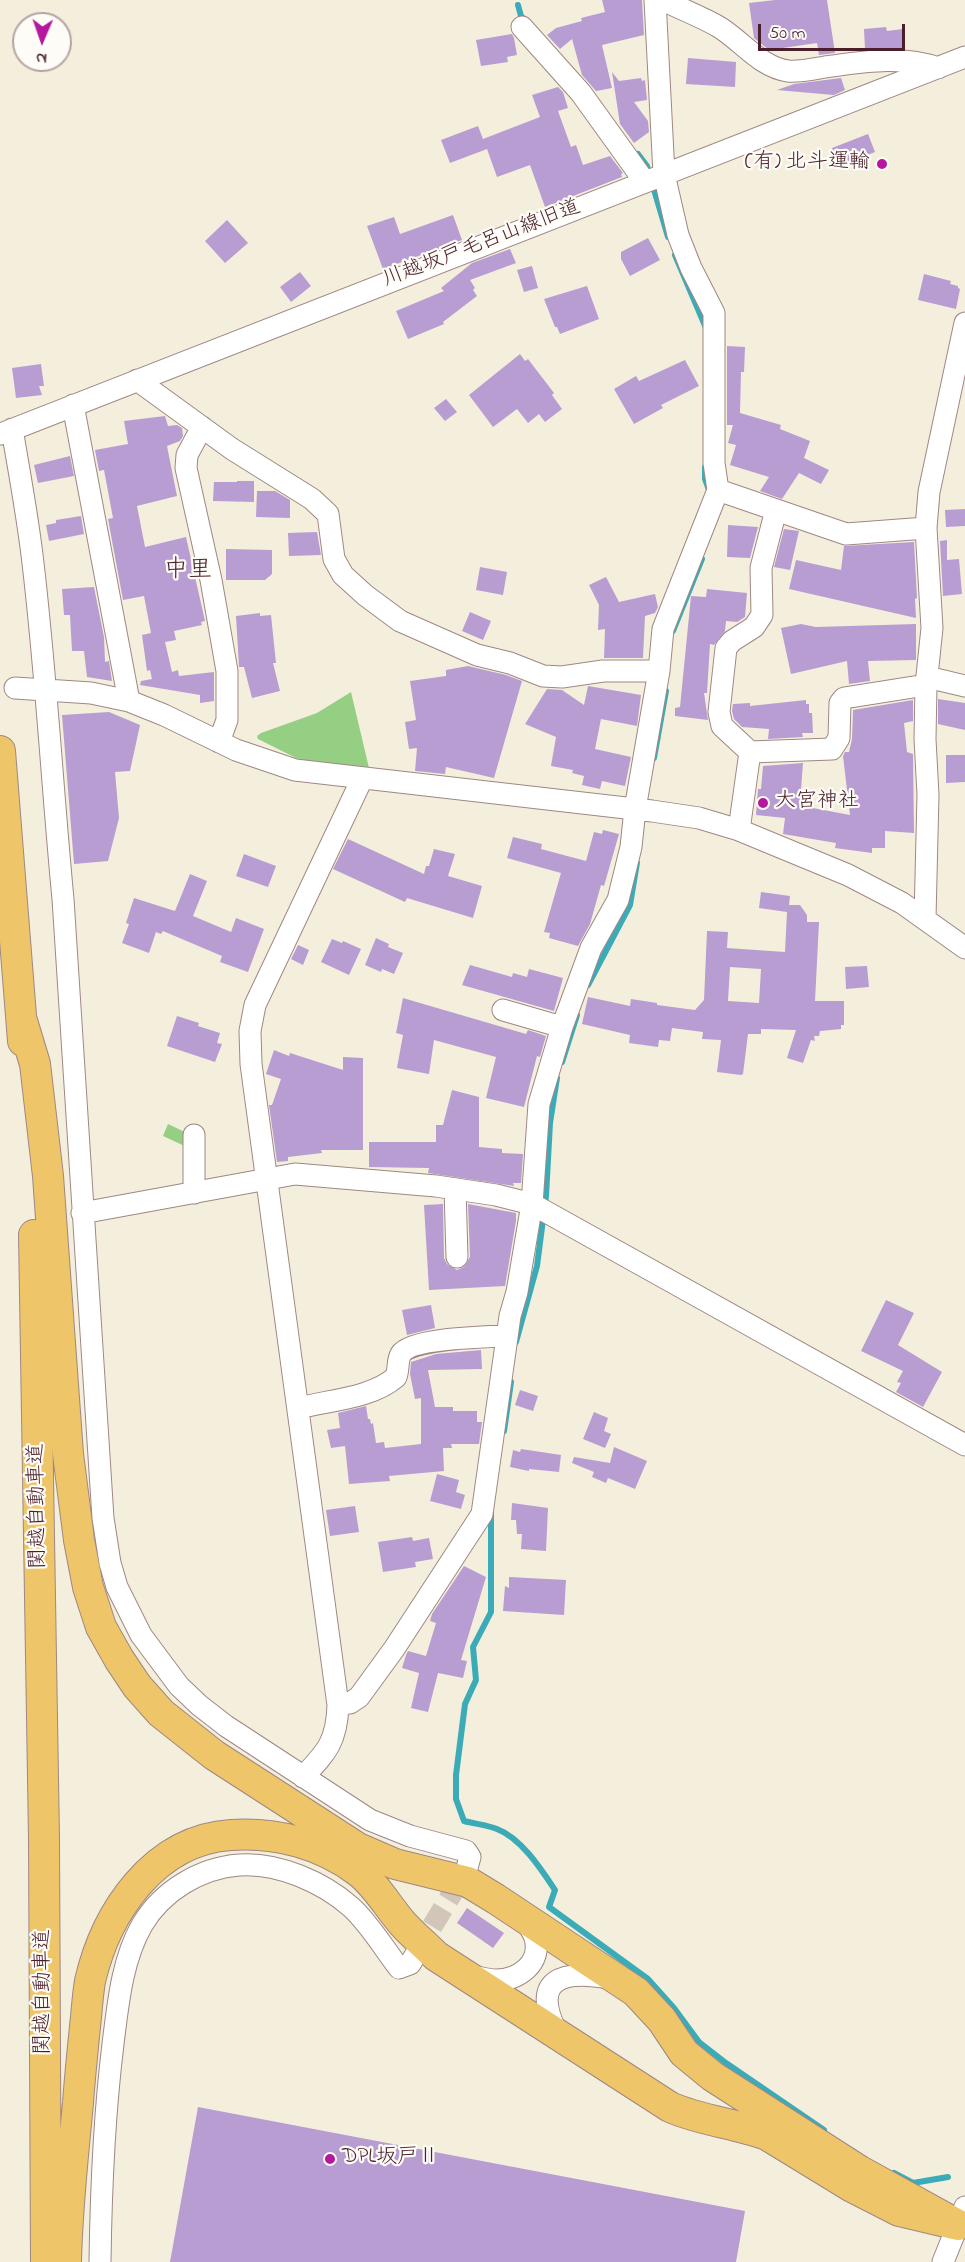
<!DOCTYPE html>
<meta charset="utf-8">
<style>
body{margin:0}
#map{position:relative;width:965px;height:2262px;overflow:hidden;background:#f4efdc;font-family:"Indie Flower",sans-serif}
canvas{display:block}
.north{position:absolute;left:12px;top:12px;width:60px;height:60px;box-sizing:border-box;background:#fdfcf7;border:2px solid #b5a4a5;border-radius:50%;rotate:182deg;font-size:16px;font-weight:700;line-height:24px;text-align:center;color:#4a1f2b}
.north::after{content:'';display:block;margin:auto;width:21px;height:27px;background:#b5179e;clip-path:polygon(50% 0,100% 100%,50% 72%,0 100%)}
.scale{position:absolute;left:758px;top:24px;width:147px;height:27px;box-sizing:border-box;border:3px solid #4a1f2b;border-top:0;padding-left:8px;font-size:18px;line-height:21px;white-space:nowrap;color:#4a1f2b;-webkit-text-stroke:4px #fdfcf7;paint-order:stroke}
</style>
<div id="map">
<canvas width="965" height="2262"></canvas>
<div class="north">N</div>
<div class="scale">50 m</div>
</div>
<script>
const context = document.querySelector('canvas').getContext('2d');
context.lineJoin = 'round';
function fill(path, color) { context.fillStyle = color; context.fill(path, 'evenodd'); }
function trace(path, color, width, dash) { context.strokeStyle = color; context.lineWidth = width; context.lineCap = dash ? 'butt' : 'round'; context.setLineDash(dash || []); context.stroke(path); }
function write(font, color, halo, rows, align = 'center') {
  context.font = font + ' "Indie Flower","Klee One",sans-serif'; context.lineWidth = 4.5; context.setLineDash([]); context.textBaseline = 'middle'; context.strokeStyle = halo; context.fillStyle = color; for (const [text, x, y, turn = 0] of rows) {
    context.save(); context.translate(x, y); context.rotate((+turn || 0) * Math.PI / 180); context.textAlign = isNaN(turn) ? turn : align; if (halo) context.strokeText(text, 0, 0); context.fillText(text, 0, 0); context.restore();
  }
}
const green = new Path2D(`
 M351,692L369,768L316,763L296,758L258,739L257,736L261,733L317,713Z
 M168,1124L191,1135V1149L163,1136Z`);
const stream = new Path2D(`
 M518,5L521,16L527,22
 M638,154L647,166L649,173
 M652,183L668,237
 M675,255L706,328
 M705,467V479L709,490
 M673,631L702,559
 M654,758L666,691
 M588,985L630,905L637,863
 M562,1062L577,1015
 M516,1342L537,1266L546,1196L550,1123L557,1078
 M504,1431L511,1382
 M491,1512V1612L473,1647L476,1680L465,1704L456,1775V1799L464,1821C475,1824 487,1825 497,1829C521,1838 541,1869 555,1890L549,1907L648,1979L674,2008L699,2042L726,2063L824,2130
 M894,2173L913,2183L948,2177`);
const building = new Path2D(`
 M602,0H642L644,35L602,45L612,88L596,91L582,75L572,39L560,49L547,35L556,28L582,21L581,18L605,12Z
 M775,0H827L835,53L819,55L817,43L769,50L754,38L749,3Z
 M886,27L887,31L903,29L905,46H902L903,48L865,49L864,29Z
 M512,34L514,38L517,55L507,57L508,62L481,66L476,40Z
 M688,58L736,62L735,87L686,84Z
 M612,72L619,81L641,78L642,81L645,80L647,100L634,102L648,121L649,132L634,143L620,124Z
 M841,78L845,90L834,95L777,90L794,84Z
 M558,87L563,92L568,108L558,111L571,147L576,145L583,165L610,156L623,173L621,174L622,177L545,207L530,165L497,177L487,149L450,163L441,140L478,126L483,139L540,117L532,95Z
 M868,134L875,152L839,166L832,148Z
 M453,215L462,240L383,269L367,226L394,217L400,234Z
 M227,220L248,243L225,263L205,241Z
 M648,238L660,260L630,276L621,259V252Z
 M510,249L516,263L470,280L475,288L473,290L477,296L443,322L444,324L408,339L396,311L444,291L441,288L472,263Z
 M532,266L538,288L524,292L517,270Z
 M300,272L311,286L291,302L280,287Z
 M924,274L951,281L950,284L958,286V288L960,289L956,309L918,300Z
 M587,286L599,319L560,334L557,327H555L544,299Z
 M727,346L745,347L744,372H741L740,413L781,425L780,429L810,441L804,458L829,470L821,484L799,473L782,499L760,491L769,477L730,465L736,445L728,443L733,425H727Z
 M520,354L525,361L528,359L554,393L552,395L562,409L545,422L539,414L528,423L517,409L493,427L469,395Z
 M685,360L699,386L661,405L663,408L634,424L614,389L636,376L639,381Z
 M41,364L44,386H39L42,395L16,398L12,368Z
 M446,399L457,412L445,421L434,408Z
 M165,416L168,426L177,425L182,428L183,436L180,441L167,446L177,496L137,506L145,547L186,537L205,621L201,622L202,625L174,631L176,640L165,642L172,672L178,670L179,676L214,672V701L200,703V695L140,685L141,681L152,679L150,670L147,671L142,635L151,633L144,596L123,600L108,519L113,518L104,470L99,471L95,450L128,444L124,421Z
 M70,456L74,476L38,483L34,465Z
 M237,481H254V502L213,501L214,482H237Z
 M257,491H275L290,500V518L256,517Z
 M965,509V526L946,527L945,510Z
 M81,516L84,534L49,541L46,525L56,523V520Z
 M728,525L758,527L750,558L727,557Z
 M784,529L799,531L790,570L774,567Z
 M317,532L321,555L289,556L288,533Z
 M947,540V560L959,559L962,594L943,596L940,541Z
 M914,542L917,598L915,599L916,618L789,589L796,560L841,570L844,546Z
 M226,549L272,550V574L265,580H226Z
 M480,567L507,572L503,595L476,590Z
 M606,577L619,602L655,594L658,607L655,613L645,616L643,658H604L605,629L598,630L599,605L589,585Z
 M94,587L104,637L105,662L109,661L112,681L87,677L84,651H72L70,615H64L62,589Z
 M707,589L747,593L745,617L737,622L726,621L725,631L714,645L710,644L707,693H704L708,720L675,716V708L680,707L691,596L706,597Z
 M470,612L491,621L483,640L462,631Z
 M260,613V616L271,615L276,663H273L280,691L252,698L244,667H239L236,616Z
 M801,624L816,627L916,624V660L868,661L870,681L849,684L847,661L791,674L781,628Z
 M468,666L506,675L522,681L494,778L446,767L445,774L415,771L417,748L409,749L405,722L416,720L410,681L446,676V670Z
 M588,686L641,695L637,726L601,719L595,749L631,757L625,786L602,781L600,789L582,785L584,776L572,773L573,770L551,766L556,737L525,724L547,689L562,690L584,705Z
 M938,699L965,703V730L938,724Z
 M806,700V704H809V713H812L813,733H802L803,737L768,739L769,729L742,727L734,719L732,711L733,704L750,703V706Z
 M913,700V721L904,723L907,752L913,754L914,833L885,831V848H872V853L835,848L836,843L783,834L785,818L756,815L758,789H761L763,766L803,763L800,803H802V806L850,815L843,756L845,752H849L852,739L853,710Z
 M109,712L140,725L130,771L115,772L119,818L108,861L74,864L62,715Z
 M946,755H965V782L946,783Z
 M603,830L619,834L604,886L601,885L590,924L578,946L549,938L550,933L544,932L561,873L507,858L513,837L542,844L541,849L586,861L594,832L602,834Z
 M348,839L424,874L426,866H429L434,849L455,854L448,876L482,886L473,918L407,898L405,902L333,869Z
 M244,854L276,866L268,887L236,876Z
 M190,874L207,881L193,916L231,932L236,918L264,929L248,972L220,962L222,956L163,931L161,934L156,932L149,953L122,943L129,924L126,923L134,898L175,911Z
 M761,892L790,896L789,905H800L807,915V922H819L815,1001H844V1025H841V1029L820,1031L819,1036H814L815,1041L811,1040L803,1063L787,1058L796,1030L761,1029V1034H748L743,1074L741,1075L717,1072L721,1040L702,1039L703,1032L672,1028L670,1041L659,1040L658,1047L629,1043L630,1035L582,1024L588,997L630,1006L631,999L657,1003V1005L695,1010L704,1000L707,931L728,932L727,948L785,952L787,912L759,908ZM730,967L761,969L759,1003L728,1001Z
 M376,938L389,944L388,947L403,953L394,974L382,969L381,972L365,965Z
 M332,939L342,943L343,941L361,949L349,975L321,962Z
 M298,945L309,950L303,965L291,959Z
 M470,965L512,977L513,973L527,977L529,969L563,978L554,1011L462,985Z
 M867,966L869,987L846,989L845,967Z
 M403,998L526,1034L528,1030L546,1036L540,1057L537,1056L524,1107L486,1098L496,1057L434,1040L429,1074L397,1068L403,1035L396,1033Z
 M177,1016L199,1023L198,1026L220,1033L217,1043L222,1044L215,1062L167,1046Z
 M274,1050L289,1056L290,1053L343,1070V1057L363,1058V1150H321L322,1153L288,1157V1161L277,1162L269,1105H272L281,1079L266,1074Z
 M452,1090L479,1097V1147L502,1149V1153L523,1154L521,1183H513L514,1186L428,1173L429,1168L369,1167V1142H436V1125H443Z
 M443,1204L444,1258L447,1264L457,1270L464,1267L470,1257L468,1204L516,1213V1221L505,1286L429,1290L424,1205Z
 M886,1300L914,1313L898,1345L942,1372L923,1407L896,1392L901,1383L897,1382L903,1371L861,1351Z
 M431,1305L435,1328L407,1335L402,1310Z
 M481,1350L482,1369L428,1370L435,1407H453V1411H477V1422H482L479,1444H451L452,1448H443L444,1471L389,1476L390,1481L349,1484L345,1446L331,1448L327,1430L340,1428L338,1413L366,1406L368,1419H370L371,1424L373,1423L376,1443L384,1442L385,1448L421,1444V1398L415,1399L410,1374L411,1362L436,1354Z
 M520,1390L538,1396L533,1411L515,1405Z
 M594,1412L608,1418L604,1431L611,1434L605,1448L583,1439Z
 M614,1447L647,1461L635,1489L608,1478L606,1483L592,1477L594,1472L572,1463L574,1457L610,1463Z
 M521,1449L561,1455L559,1472L529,1469V1471L510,1467L513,1450L520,1452Z
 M437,1474L459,1480L456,1492L465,1495L461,1509L430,1501Z
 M512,1503L548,1508L546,1551L521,1549L522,1534H517L516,1520H511Z
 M355,1506L359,1532L330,1536L326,1510Z
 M412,1537L413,1541L429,1538L433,1559L415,1562L416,1567L383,1572L378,1542Z
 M464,1566L486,1577L461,1660L467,1661L463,1678L438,1673L428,1712L411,1708L419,1673L402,1668L406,1655L408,1651L426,1656L436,1623L430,1621L432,1614Z
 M509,1577L566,1580L564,1615L503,1611L505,1586L509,1588Z
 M467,1908L504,1933L493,1948L457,1923Z
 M198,2107L745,2211L736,2262H170Z`);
const minorTunnel = new Path2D(`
 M416,1953L467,1869`);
const minor = new Path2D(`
 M522,27L581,93L645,182
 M137,380L232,449L312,499L328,514L334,559L343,575L365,595L400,621L477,655L510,663L543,676L562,677L603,671H659
 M73,405L129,701
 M202,427L187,455L186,468L211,580L227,671V720L219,742
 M12,429C19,471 27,513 32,555C46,669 52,785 63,899L103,1518L110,1563L117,1587L141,1635L179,1686L199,1705L226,1726L370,1820L410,1836L466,1851L470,1857L467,1868
 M1,434L965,57
 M718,490L846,534L926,528
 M927,677L965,686
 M15,688L91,693L129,701L164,715L236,750L295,770L652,811L699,818L739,830L848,875L902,903L965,948
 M750,752L832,749L839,738L840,703L844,698L926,685
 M739,830L750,752L722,726L719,712L726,648L732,641L754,627L762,615L761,568L776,510
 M925,918L928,795L925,739L926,685L932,628L926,528L929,492L965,323
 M503,1010L562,1027
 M455,1189L457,1257
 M194,1193V1135
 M82,1213L295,1174L436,1186L496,1195L532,1204L965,1445
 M299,1408C330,1400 372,1398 396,1377C399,1370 397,1360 401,1354C411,1338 487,1337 507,1336
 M338,1705L350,1703L359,1697L394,1649L482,1514L510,1316L517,1292L532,1204L539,1104L562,1027L591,948L618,900L631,847L635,809L659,671L663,629L718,490L714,463V313L691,268L678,235L664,174L655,0L665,1C683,10 702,17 719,27C742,41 760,67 788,71C800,72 813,69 825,67C863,62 901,55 938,68
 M303,1777C327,1752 337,1741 338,1705L251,1064L250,1031L255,1005L362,779
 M472,1976C479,1977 488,1980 496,1980C519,1980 542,1963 535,1938C533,1931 527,1924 523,1917
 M556,2031C531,1978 563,1970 609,1978
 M100,2262C101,2189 104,2117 113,2044C118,2004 122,1960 142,1925C162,1891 200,1868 239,1865C277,1862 323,1882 351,1907C369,1923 385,1950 399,1968L410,1964L416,1954
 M943,2262L965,2207`);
const highway = new Path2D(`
 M0,751L23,1041
 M22,1021L35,1064L48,1176L68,1454L79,1540L88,1587L101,1627L119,1659L137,1686L161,1713L214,1755L358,1848L395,1864L468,1882L496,1899L636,1992L662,2020L684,2053L712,2076L860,2171L958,2225L899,2211L852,2187L767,2135C735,2123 701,2121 670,2107L436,1956C425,1945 413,1935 403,1924C388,1907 377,1886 359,1872C322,1844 277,1832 231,1835C154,1840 106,1912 90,1981C88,1993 87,2006 86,2017C83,2046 80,2075 78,2103C73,2156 67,2209 66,2262
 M34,1235L44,1838L46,2262`);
const markers = [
 [882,164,6,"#b5179e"],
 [763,803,6,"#b5179e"],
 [330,2159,6,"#b5179e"]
];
const poiNames = [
 ["(有) 北斗運輸",870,164,"right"],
 ["大宮神社",775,803],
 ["DPL坂戸Ⅱ",342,2159]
];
const streetNames = [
 ["川越坂戸毛呂山線旧道",482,245,-21],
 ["関越自動車道",39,1506,-91],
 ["関越自動車道",45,1992,-90]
];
const quarterNames = [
 ["中里",188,572]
];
fill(green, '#94cf83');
trace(stream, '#3bacb7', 6);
fill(building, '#b89dd2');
trace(minorTunnel, '#d2c5b9', 21, [21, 10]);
trace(minor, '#9f8784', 23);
trace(highway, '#9f8784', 32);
trace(minor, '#fff', 21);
trace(highway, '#eec569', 30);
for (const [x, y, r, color] of markers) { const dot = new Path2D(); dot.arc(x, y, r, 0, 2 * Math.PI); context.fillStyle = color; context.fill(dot); trace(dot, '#fdfcf7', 2); }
write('21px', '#4a1f2b', '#fdfcf7', poiNames, 'left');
write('21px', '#4a1f2b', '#fdfcf7', streetNames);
write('24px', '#4a1f2b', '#fdfcf7', quarterNames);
</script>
